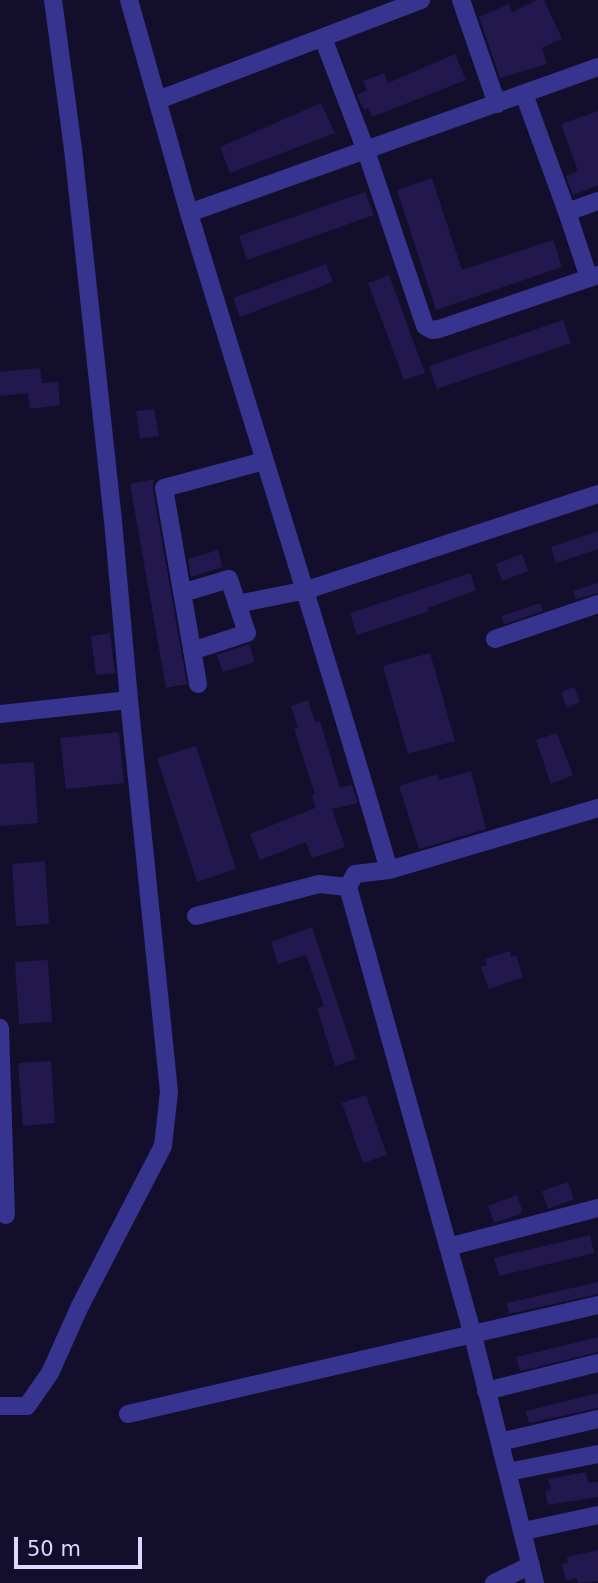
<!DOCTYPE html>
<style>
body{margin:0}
#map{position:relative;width:598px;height:1583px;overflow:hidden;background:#130e2b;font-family:"DejaVu Sans",sans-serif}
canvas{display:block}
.scale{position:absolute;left:14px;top:1537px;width:128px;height:32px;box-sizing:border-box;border:4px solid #dcd8ff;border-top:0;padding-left:9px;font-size:21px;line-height:24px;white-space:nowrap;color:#dcd8ff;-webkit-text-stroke:5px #130e2b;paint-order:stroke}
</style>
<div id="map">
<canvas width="598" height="1583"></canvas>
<div class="scale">50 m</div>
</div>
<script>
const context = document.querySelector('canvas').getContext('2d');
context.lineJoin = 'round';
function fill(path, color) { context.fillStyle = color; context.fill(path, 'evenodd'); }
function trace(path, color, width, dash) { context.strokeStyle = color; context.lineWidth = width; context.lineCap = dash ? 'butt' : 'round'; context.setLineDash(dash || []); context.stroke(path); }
const building = new Path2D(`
 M537,0H544L562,39L542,48L547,64L500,78L479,17L509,4L512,12Z
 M455,54L466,80L372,117L368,108L364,110L357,95L367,90L363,81L384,73L388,83Z
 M321,103L335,133L230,173L220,147Z
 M598,111V185L573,195L566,176L578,171L561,124Z
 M432,178L462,270L553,240L562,267L436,310L397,190Z
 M365,192L374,215L247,260L239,236Z
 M326,264L333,282L240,317L233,298Z
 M389,275L425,373L404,380L368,283Z
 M563,320L571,343L437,389L429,366Z
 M40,368L42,383L58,382L60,405L30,409L28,393L0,396V372Z
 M154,409L159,436L140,439L136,411Z
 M154,479L153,490L187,684L166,688L130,484Z
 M598,531V549L556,563L551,547Z
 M218,550L223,567L191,577L188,559Z
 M522,554L528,571L502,581L496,564Z
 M470,573L476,590L428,608L429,611L357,635L350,613Z
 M598,583V593L576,599L573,591Z
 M540,603L543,611L504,624L502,616Z
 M110,633L115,673L96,675L91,636Z
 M249,644L255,662L223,672L217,655Z
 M430,653L455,741L408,754L383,666Z
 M574,687L580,702L567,708L561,692Z
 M308,700L315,722L320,721L340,788L352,785L358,803L332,809L345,847L312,858L306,842L260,860L250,834L315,808L312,794H315L294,729L298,728L291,706Z
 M119,732L124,783L66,789L60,738Z
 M557,733L573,775L551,784L536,740Z
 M196,746L236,869L197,882L157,758Z
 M34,762L38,823L0,826V764Z
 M471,771L486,829L419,849L399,786L437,774L439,780Z
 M45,861L49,924L16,926L12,864Z
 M312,927L356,1059L335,1066L317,1008L324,1006L306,955L278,964L271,942Z
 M510,951L511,957L516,955L523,977L489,989L481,967L487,965L485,959Z
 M48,960L52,1022L19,1024L15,962Z
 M51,1061L55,1123L23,1126L18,1063Z
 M366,1095L387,1155L363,1163L342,1103Z
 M568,1182L574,1199L548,1209L542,1191Z
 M517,1195L522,1210L520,1214L494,1223L488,1206Z
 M590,1235L594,1253L499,1276L494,1258Z
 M598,1282V1294L509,1314L507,1303Z
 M598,1337V1352L520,1371L516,1357Z
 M598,1393V1408L529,1423L526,1411Z
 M586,1472L588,1483L598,1482V1497L548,1505L545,1491L551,1490L548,1479Z
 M598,1550V1581L578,1583L576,1578L566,1581L562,1564L568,1563L567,1557Z`);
const minor = new Path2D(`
 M129,0L189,213L598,67
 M461,0L497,104
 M323,38L365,148L425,326L432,330L439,329L598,275
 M524,94L567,212L598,201
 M158,100L421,0
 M567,212L589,278
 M189,213C255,432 325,650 389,870L598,808
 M182,593L229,579L247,633L192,651
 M237,604L307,590L598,494
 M495,639L598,604
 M198,684L164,488L264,461
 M0,714L129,700L113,521L73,149L53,0
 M389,870L355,874L348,887L472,1332L535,1583
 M196,916L319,884L348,887
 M0,1028L6,1215
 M448,1247L598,1208
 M486,1391L598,1363
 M0,1406H27L50,1373L80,1306L163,1146L169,1092L129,700
 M128,1414L598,1305
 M500,1442L598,1419
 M508,1472L598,1454
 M524,1531L598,1515
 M494,1583L531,1565`);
fill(building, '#22184e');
trace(minor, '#37348f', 18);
</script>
